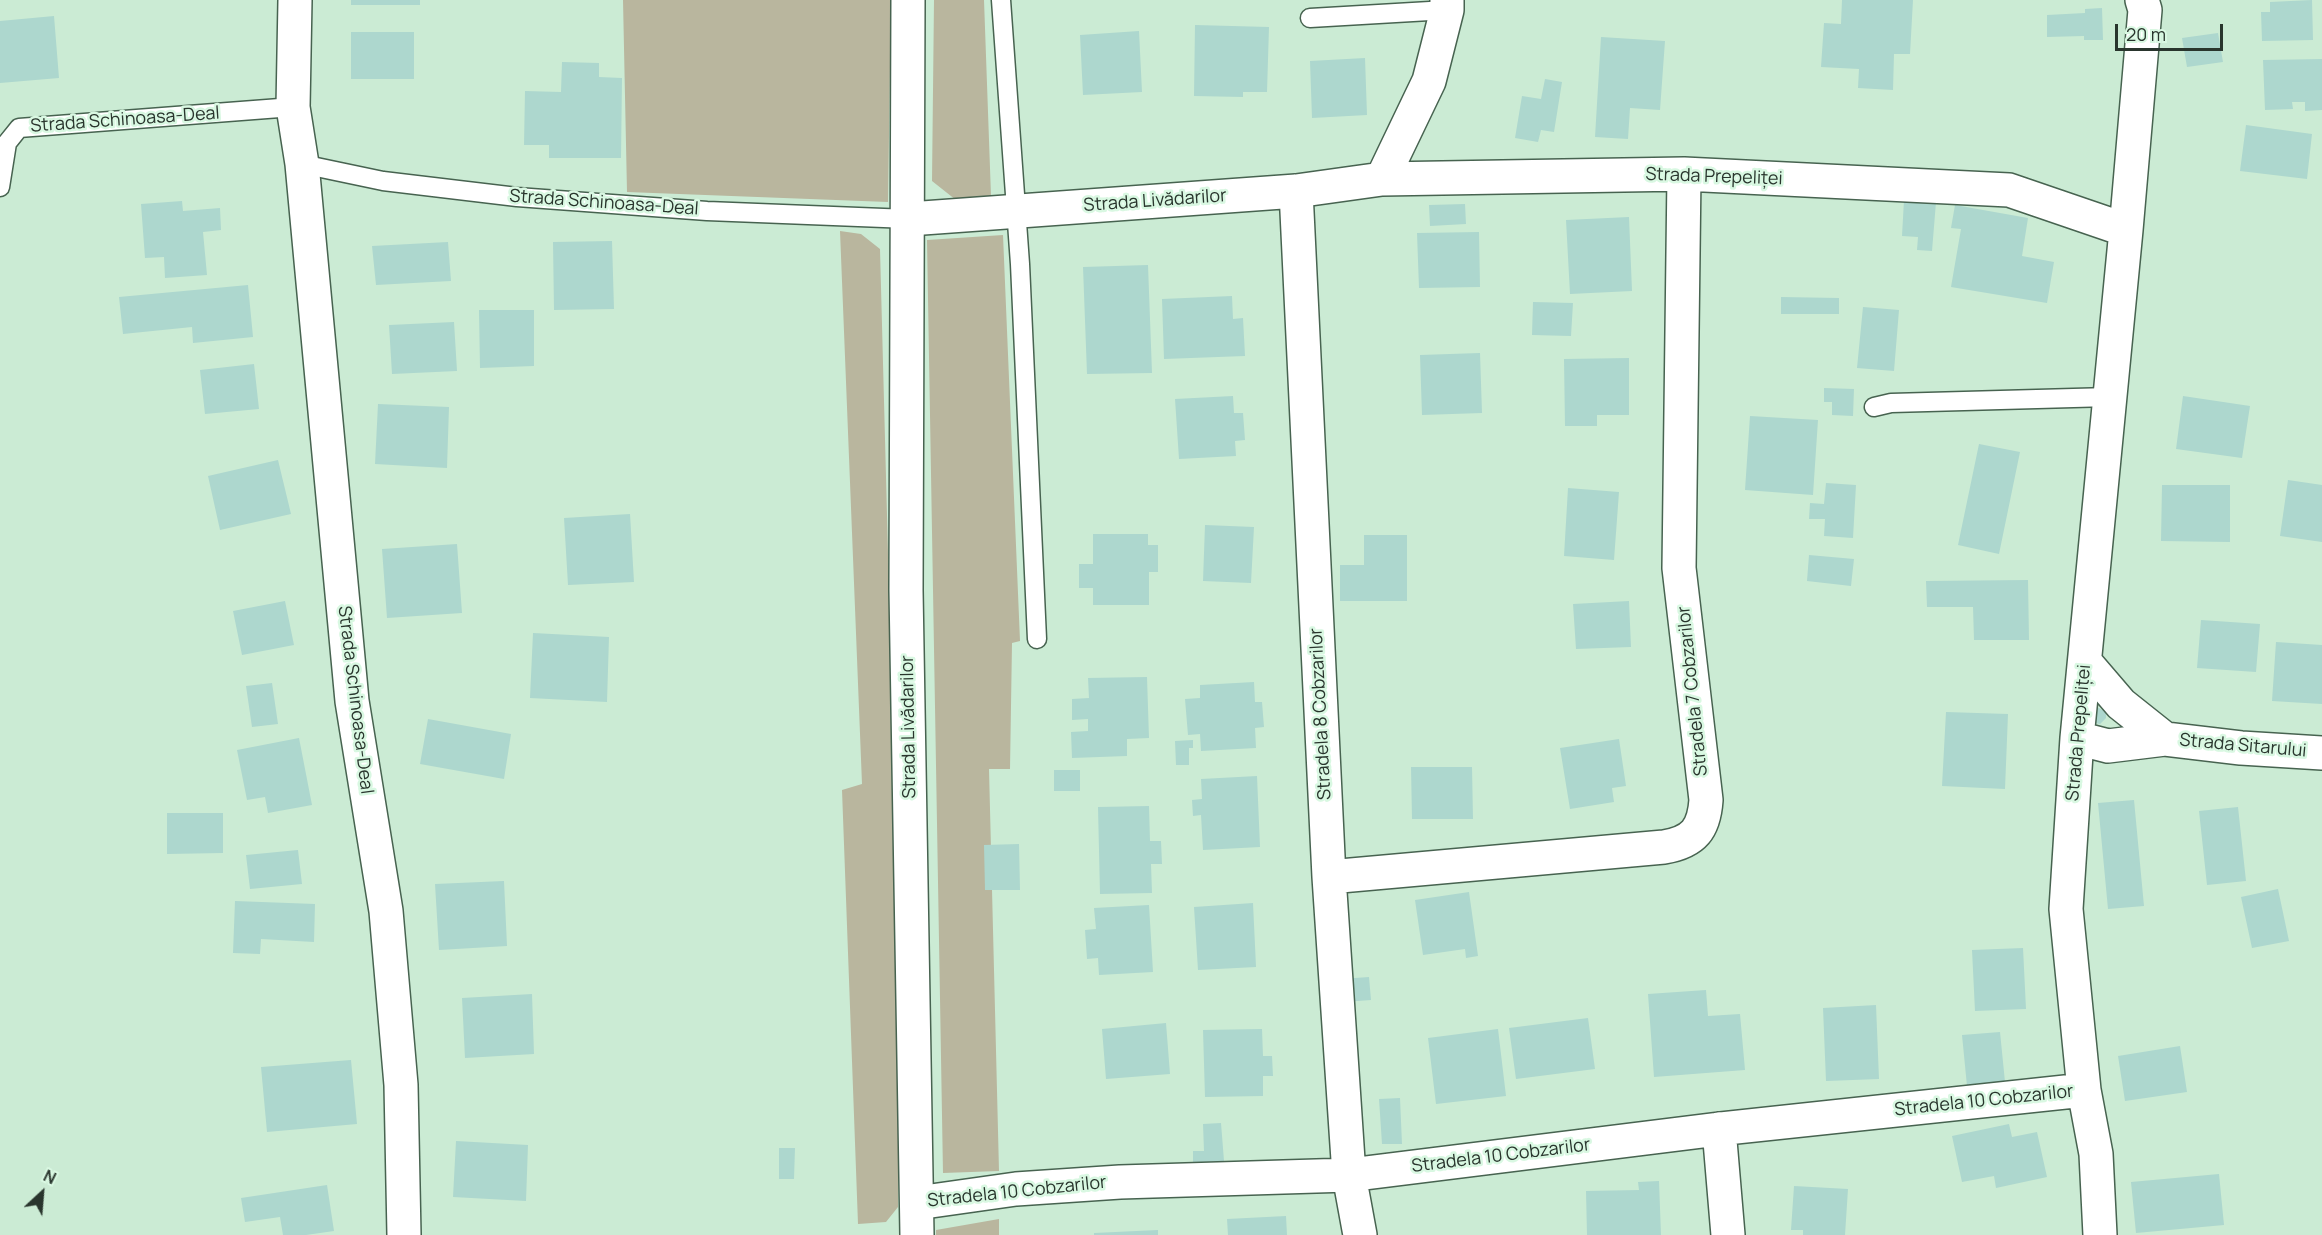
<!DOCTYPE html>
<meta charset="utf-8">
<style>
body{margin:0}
#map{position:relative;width:2322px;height:1235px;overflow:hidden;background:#cbebd4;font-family:Manrope,sans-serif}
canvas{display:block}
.north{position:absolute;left:12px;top:1163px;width:60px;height:60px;-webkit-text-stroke:4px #d9f8e2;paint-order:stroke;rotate:26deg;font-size:16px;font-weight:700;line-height:24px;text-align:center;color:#29352d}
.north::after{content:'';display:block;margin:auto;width:21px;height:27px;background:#29352d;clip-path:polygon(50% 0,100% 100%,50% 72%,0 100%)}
.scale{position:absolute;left:2115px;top:24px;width:108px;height:27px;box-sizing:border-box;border:3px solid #29352d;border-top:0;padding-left:8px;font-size:18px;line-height:21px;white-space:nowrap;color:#29352d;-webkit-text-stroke:4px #d9f8e2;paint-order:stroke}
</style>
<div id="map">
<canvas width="2322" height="1235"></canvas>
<div class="north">N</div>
<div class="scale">20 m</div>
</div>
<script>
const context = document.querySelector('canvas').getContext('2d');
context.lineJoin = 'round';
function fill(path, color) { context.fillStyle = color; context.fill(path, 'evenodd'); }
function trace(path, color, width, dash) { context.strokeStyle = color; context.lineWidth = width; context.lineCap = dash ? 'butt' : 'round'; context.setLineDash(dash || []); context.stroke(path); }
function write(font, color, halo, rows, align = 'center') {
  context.font = font + ' Manrope,sans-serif'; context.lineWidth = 5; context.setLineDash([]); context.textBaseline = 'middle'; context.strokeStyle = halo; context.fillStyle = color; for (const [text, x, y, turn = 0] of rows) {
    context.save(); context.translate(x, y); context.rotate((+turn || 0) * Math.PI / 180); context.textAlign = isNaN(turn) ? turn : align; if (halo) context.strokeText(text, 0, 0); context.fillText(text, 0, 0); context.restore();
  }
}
const green = new Path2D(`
 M623,0H891L888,202L627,192Z
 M934,0H984L991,196L956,200L932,181Z
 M840,231L861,234L880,249L900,1009L898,1207L886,1222L858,1224L842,790L862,784Z
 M1003,235L1020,641L1012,643L1010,769H989L999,1171L943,1173L927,240Z
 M999,1219V1235H936V1230Z`);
const building = new Path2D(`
 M351,0H420V5H351Z
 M1842,0H1913L1910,54H1894L1893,90L1858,88L1859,69L1821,67L1824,23L1841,24Z
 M2312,0L2313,40L2262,41L2261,12H2270V2Z
 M2102,8L2103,40H2084V36L2047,37V15L2085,13V9Z
 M54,16L59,78L0,83V21Z
 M1195,25L1269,27L1267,92H1243V97L1194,96Z
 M1139,31L1142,92L1083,95L1080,35Z
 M351,32H414V79H351Z
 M2218,33L2223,62L2187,67L2182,38Z
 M1601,37L1665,41L1660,110L1630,108L1628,139L1595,137Z
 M1365,58L1367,115L1312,118L1310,61Z
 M2322,59V110L2305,111V102H2292L2293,109L2265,110L2263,60Z
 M562,62L599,63V77L622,78L621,158H549V145H524L525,91L561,92Z
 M1545,79L1562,82L1554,132L1541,130L1538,142L1515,138L1522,96L1541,99Z
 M2246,125L2312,134L2307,179L2240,171Z
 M1904,200L1936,202L1932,251L1917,250L1918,237L1902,236Z
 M182,201L183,211L220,208L221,230L203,232L207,275L165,278L164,257L145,258L141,204Z
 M1465,204L1466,224L1430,226L1429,205Z
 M1955,205L2028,218L2022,256L2054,262L2047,303L1951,287L1961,229L1951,228Z
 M1629,217L1632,291L1570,294L1566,220Z
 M1479,232L1480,287L1419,288L1417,233Z
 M612,241L614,309L554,310L553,242Z
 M448,242L451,281L376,285L372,246Z
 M1148,265L1152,373L1087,374L1083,267Z
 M248,285L253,337L193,343L192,327L123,334L119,297Z
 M1232,296L1233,319L1243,318L1245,356L1164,359L1162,299Z
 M1781,297L1839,298V314H1781Z
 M1533,302L1573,303L1571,336L1532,335Z
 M1863,307L1899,310L1894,371L1857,368Z
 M479,310H534V366L480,368Z
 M454,322L457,371L392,374L389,325Z
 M1480,353L1482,413L1422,415L1420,355Z
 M1629,358V415H1597V426H1565L1564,359Z
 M254,364L259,409L205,414L200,370Z
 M1824,388L1854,389L1853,416L1832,415V402H1824Z
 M1233,396L1234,413H1243L1245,440L1235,441L1236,456L1179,459L1175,399Z
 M2183,396L2250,406L2242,458L2176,449Z
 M378,404L449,407L447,468L375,464Z
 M1750,416L1818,420L1813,495L1745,490Z
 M1979,444L2020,452L1999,554L1958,545Z
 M278,460L291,514L220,530L208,476Z
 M2288,480L2322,485V542L2280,536Z
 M1826,483L1856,485L1853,538L1824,536L1825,519H1809L1810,503L1824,504Z
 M2162,485H2230V542L2161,541Z
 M1568,488L1619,492L1614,560L1564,556Z
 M630,514L634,582L568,585L564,518Z
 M1205,525L1254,527L1251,583L1203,581Z
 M1093,534H1148V545H1158V572H1149V605H1093V588H1079V564H1093Z
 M1364,535H1407V601H1340V565H1364Z
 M457,544L462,613L387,618L382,549Z
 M1809,555L1854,559L1851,586L1807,581Z
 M2028,580L2029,640H1974L1973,607H1927L1926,581Z
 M285,601L294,645L242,655L233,611Z
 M1629,601L1631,647L1576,649L1573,604Z
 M2201,620L2260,624L2256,672L2197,668Z
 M533,633L609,637L607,702L530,698Z
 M2276,642L2322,645V704L2272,701Z
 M1147,677L1149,738L1127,739V756L1072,758L1071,732L1088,731V719L1072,720V699L1089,698L1088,678Z
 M1254,682L1255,702H1262L1264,727L1255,728L1256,748L1201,751L1200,734L1188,735L1185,699L1200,698V685Z
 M272,683L278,724L252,727L246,686Z
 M2097,707L2106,712V718L2100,724L2095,723L2094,708Z
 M1946,712L2008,714L2005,789L1942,786Z
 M428,719L511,734L504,779L420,764Z
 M299,738L312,805L268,813L265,797L247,800L237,750Z
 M1619,739L1626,786L1612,788L1614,802L1570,809L1560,748Z
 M1193,740V748H1189V765H1176L1175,741Z
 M1411,767H1472L1473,819H1412Z
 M1054,770H1080V791H1054Z
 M1257,776L1260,847L1203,850L1201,815L1193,816L1192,800L1202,799L1201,779Z
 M2134,800L2144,906L2108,909L2098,803Z
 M1149,806L1150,841H1161L1162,864H1151L1152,893L1100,894L1098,807Z
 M2238,807L2246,881L2207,885L2199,811Z
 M167,813H223V853L167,854Z
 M1019,844L1020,890H985L984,845Z
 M298,850L302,884L250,889L246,855Z
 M504,881L507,946L439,950L435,884Z
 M2278,889L2289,941L2252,948L2241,897Z
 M1469,892L1478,956L1466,958L1465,949L1423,955L1415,900Z
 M235,901L315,904L314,942L261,939L260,954L233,953Z
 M1253,903L1256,967L1198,970L1194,907Z
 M1149,905L1153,972L1099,975L1098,958L1087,959L1085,930L1096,929L1094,908Z
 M2023,948L2026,1009L1975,1011L1972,950Z
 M1369,977L1371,1000L1344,1002L1341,979Z
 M1706,990L1708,1016L1740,1014L1745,1070L1654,1077L1648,994Z
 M532,994L534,1054L465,1058L462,998Z
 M1876,1005L1879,1079L1826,1081L1823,1008Z
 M1588,1018L1595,1069L1516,1079L1509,1028Z
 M1166,1023L1170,1074L1106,1079L1102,1029Z
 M1262,1029L1263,1056H1272L1273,1076H1263V1096L1205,1097L1203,1030Z
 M1498,1029L1506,1096L1436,1104L1428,1038Z
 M2000,1032L2005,1082L1967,1086L1962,1035Z
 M2180,1046L2187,1092L2125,1101L2118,1056Z
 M351,1060L357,1124L267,1132L261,1067Z
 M1400,1098L1402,1144H1382L1379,1099Z
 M1221,1123L1224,1161L1193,1163V1151H1204L1203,1124Z
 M2009,1124L2012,1137L2037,1132L2047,1177L1996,1188L1994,1176L1962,1182L1952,1136Z
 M456,1141L528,1145L526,1201L453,1197Z
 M779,1148H795L794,1179H779Z
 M2219,1174L2224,1225L2136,1233L2131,1182Z
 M1659,1181L1661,1235H1587L1586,1191L1639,1190L1638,1182Z
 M327,1185L334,1231L306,1235H283L280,1217L245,1222L241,1198Z
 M1794,1186L1848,1189L1845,1235H1803V1230H1791Z
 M1286,1216L1287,1235H1228L1227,1219Z
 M1158,1230V1235H1094V1233Z`);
const lane = new Path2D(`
 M1001,0L1020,264L1037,639
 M1310,18L1447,10
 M302,164L383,181L517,197L707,211L909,219
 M0,187L7,143L19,128L293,107
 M1874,407L1891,403L2110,397`);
const street = new Path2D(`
 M295,0L293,107L302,164L352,701L386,911L401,1085L404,1235
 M1382,179L1429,81L1447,10V0
 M1296,191L1329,877L1349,1175L1360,1235
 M909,219L1296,191L1382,179L1684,174L2009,190L2126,230
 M2085,662L2121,704L2165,739
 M2077,738L2108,746L2165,739L2241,748L2322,753
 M1329,877L1664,847C1694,842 1704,829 1706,800L1679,568L1684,174
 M1719,1129L1728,1235
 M917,1203L1016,1189L1120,1182L1349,1175L1719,1129L2084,1090
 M2100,1235L2096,1154L2084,1090L2066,909L2077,738L2126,230L2145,10L2142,0`);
const secondary = new Path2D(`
 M908,0L906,590L917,1235`);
const streetNames = [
 ["Strada Schinoasa-Deal",125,120,-4],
 ["Strada Prepeliței",1714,177,2],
 ["Strada Livădarilor",1155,201,-4],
 ["Strada Schinoasa-Deal",604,203,4],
 ["Stradela 7 Cobzarilor",1693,691,-96],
 ["Strada Schinoasa-Deal",355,700,83],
 ["Stradela 8 Cobzarilor",1321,714,-93],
 ["Strada Livădarilor",909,727,-91],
 ["Strada Prepeliței",2079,733,-85],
 ["Strada Sitarului",2243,746,5],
 ["Stradela 10 Cobzarilor",1984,1101,-6],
 ["Stradela 10 Cobzarilor",1501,1156,-7],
 ["Stradela 10 Cobzarilor",1017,1192,-6]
];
fill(green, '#b9b69e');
fill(building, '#add7ce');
trace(lane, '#476350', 21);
trace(street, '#476350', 36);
trace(secondary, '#476350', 36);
trace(lane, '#fff', 18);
trace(street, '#fff', 33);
trace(secondary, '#fff', 33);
write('18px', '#29352d', '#d9f8e2', streetNames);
</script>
